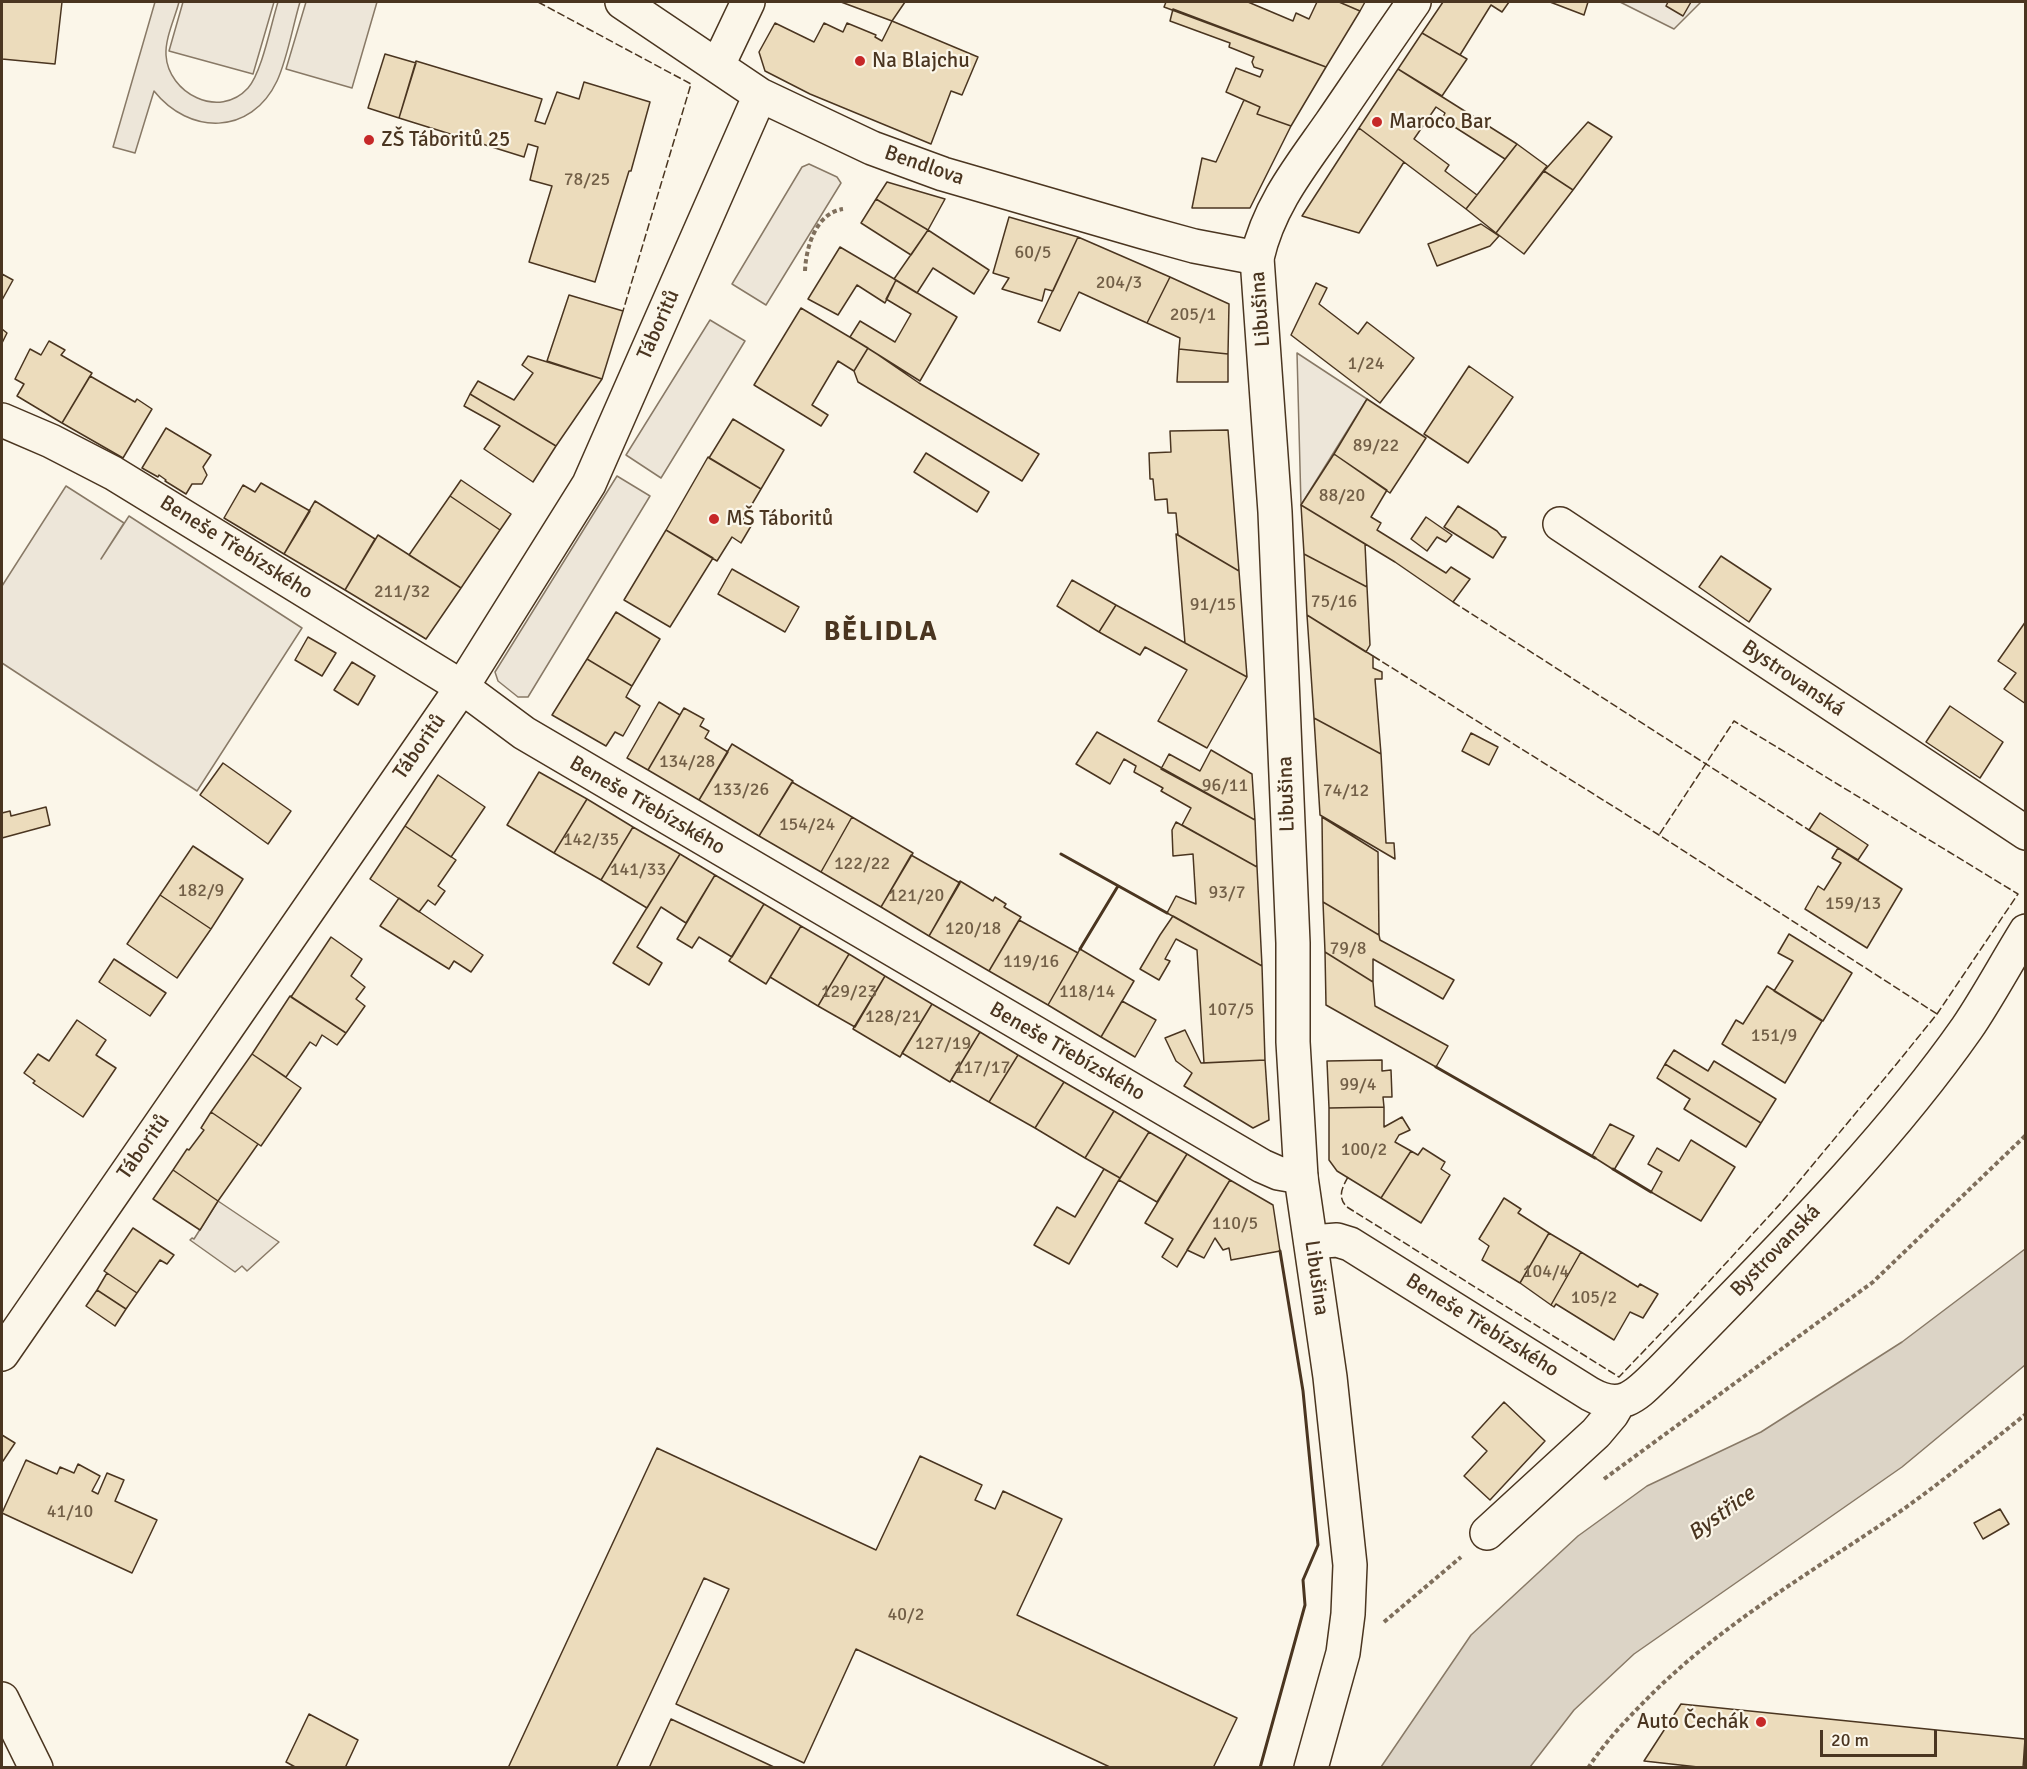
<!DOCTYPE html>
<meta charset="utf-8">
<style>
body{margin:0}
#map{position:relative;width:2027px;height:1769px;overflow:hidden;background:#fbf6e9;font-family:Signika,sans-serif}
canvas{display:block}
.frame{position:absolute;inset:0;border:3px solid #4a3520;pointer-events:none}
.scale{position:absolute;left:1820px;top:1730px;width:117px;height:27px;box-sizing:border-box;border:3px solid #4a3520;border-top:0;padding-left:8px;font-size:18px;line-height:21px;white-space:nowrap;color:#4a3520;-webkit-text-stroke:4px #fbf6e9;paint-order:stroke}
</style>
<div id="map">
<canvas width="2027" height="1769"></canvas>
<div class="frame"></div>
<div class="scale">20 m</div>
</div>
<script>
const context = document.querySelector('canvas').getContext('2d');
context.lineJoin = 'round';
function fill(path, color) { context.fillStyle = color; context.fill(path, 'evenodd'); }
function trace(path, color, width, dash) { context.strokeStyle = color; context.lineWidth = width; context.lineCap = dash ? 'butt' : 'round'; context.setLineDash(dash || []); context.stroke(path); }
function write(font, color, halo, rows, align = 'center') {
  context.font = font + ' Signika,sans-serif'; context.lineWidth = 4.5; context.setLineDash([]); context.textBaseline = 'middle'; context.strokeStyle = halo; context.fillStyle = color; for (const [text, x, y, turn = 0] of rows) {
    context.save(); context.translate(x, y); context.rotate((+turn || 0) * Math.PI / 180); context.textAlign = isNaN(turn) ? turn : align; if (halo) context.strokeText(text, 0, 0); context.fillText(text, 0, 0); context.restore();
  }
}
const green = new Path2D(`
 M155,2H179C175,18 165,38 166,55C168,93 219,120 248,88C262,72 271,24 278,2H300C293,25 287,60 277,81C251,136 189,135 154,91L135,153L113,147Z
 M183,2H274L253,74L169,51Z
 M306,2H377L352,88L286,69Z
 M1620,2H1701L1674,29Z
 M809,164L837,177L841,183L766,305L732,284L802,167Z
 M710,320L745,341L661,478L626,455Z
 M1297,353L1367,399L1301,505Z
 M617,476L650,496L528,697H518L498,681L495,672Z
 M66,486L124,523L101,559L129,516L302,628L197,791L2,663V586Z
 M218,1201L279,1242L247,1271L242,1266L235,1272L190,1240L192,1238L194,1239Z`);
const water = new Path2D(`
 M2025,1249V1365L1902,1467L1634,1654L1574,1710L1530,1767H1381L1471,1635L1578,1536L1647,1486L1761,1432L1902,1342Z`);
const building = new Path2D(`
 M2,2H62L55,64L2,59Z
 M841,2H905L892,21Z
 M1166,2H1248L1293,21L1296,13L1309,19L1317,2H1339L1360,11L1326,67L1164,7Z
 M1339,2H1365L1360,11Z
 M1443,2H1509L1502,12L1491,5L1460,55L1422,33Z
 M1550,2H1588L1584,15Z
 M1668,2H1691L1683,16L1666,6Z
 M1173,9L1326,67L1291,126L1257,114L1260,107L1226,92L1236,68L1260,77L1263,70L1254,67L1252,62L1254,57L1229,47L1230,43L1170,21Z
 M892,21L978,57L962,95L951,91L931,144L810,94L765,71L759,52L775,23L814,42L824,23L843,32L847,23L876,35L875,37L882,41Z
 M1422,33L1467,59L1442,96L1398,69Z
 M385,54L416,63L399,118L368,108Z
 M416,61L542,99L535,121L545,124L557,92L579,99L584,82L650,102L631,171H629L595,282L529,262L552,186L530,180L538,147L528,144L524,157L399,118Z
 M1398,69L1517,144L1505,159L1442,119L1445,113L1436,107L1414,139L1449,165L1445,171L1477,195L1466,209L1359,128Z
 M1244,100L1260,107L1257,114L1291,126L1250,208H1192L1202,158L1216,162Z
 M1588,122L1612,137L1573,190L1544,171Z
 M1359,128L1404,162L1359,233L1302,216Z
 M1517,144L1547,166L1496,233L1466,209Z
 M1544,171L1573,190L1524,254L1496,233Z
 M887,182L945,199L928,230L876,199Z
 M876,199L928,230L911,255L861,223Z
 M1009,217L1078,237L1053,291L1045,289L1042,301L1002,289L1009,278L993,273Z
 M1481,224L1499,236L1490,246L1437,266L1428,244Z
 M928,230L989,270L974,294L933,268L917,293L894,279Z
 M1078,237L1170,277L1147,323L1079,292L1060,331L1038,322Z
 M840,247L896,280L885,303L857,285L838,315L808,299Z
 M2,274L13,280L2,300Z
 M1170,277L1229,304L1228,354L1179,349L1180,338L1147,323Z
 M896,280L957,317L920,381L850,337L860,321L895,342L911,314L886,299Z
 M1316,283L1327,288L1319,304L1358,334L1367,322L1414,358L1380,403L1291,335Z
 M569,295L623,311L602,379L547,361Z
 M801,308L868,348L854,371L838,361L812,405L828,415L821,426L754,385Z
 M2,329L7,333L2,343Z
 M49,341L65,350L61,355L92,373L62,423L17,396L24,384L15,379L30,349L41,355Z
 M868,348L919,383L1039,454L1022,481L858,382L854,371Z
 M1179,349L1228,354V382H1177Z
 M528,356L602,379L556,446L470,394L478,381L514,400L533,373L522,365Z
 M1469,366L1513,397L1468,463L1424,434Z
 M90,376L135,402L137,399L152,409L123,458L62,423Z
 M470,394L556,446L533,482L484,449L500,426L464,406Z
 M1367,399L1426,438L1390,493L1334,454Z
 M733,419L784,450L761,489L709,458Z
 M166,428L211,455L203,467L207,475L202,484H192L186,494L165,481L166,480L159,475L158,477L142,468Z
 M1228,430L1239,571L1178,535L1176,513H1168L1167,499L1155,500L1153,479H1150L1149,453L1171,452L1170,431Z
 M926,453L989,492L977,512L914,472Z
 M1334,454L1387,490L1371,517L1381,523L1377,530L1446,573L1451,567L1470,579L1453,602L1395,562L1301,505Z
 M708,457L761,489L742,521L751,526L741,543L732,537L717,561L666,530Z
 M461,480L511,514L500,530L450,496Z
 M261,483L310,511L284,554L224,518L243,485L255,492Z
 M450,496L500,530L461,588L409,555Z
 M315,501L375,539L345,590L284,554Z
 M1301,505L1365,544L1367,587L1304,554Z
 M1458,506L1497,531L1502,537H1506L1493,558L1444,527Z
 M1426,517L1452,535L1446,542L1437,537L1427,551L1411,539Z
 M666,530L713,558L670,627L624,600Z
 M1176,534L1239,571L1247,677L1185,643Z
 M378,535L461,588L426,639L345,590Z
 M1304,554L1367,587L1370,645L1366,652L1307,615Z
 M1721,556L1771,589L1749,622L1699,587Z
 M732,569L799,607L785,632L718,594Z
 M1072,580L1116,605L1099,632L1057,606Z
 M1116,605L1247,677L1207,748L1158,721L1187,670L1145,647L1140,655L1099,632Z
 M616,612L660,639L632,686L587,659Z
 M1307,615L1373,656V668L1382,672V679H1375L1381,754L1314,718Z
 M2026,621V704L2004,689L2016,673L1998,661Z
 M308,637L336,653L322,676L295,660Z
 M587,659L632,686L626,697L640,706L623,736L615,732L606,746L552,715Z
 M352,662L375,676L358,705L334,690Z
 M659,702L680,715L648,770L627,758Z
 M1950,706L2003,742L1980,778L1926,742Z
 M684,708L704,719L700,726L709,731L705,738L728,752L699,800L648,770Z
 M1314,718L1381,754L1386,843H1394L1395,859L1320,815Z
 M1097,732L1255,820L1257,867L1182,825L1191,808L1161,791L1163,788L1134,772L1136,766L1124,759L1110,784L1076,764Z
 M1471,733L1498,747L1489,765L1462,751Z
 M732,744L793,781L759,836L699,800Z
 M1211,750L1252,774L1255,820L1161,769L1169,754L1200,771Z
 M223,763L291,811L268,844L200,795Z
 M539,772L587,799L554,853L507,825Z
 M438,775L485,807L451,857L405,826Z
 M792,782L852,817L821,872L759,836Z
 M587,799L633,827L601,880L554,853Z
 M46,807L50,825L2,838V813L10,811L11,816Z
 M1820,813L1868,845L1858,860L1809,830Z
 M852,817L913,853L881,907L821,872Z
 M1322,817L1378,852L1379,935L1323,902Z
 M1176,822L1257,867L1262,966L1167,913L1176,896L1196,904L1193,854L1173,856L1172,830Z
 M405,826L456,860L438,886L445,891L435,905L428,900L419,912L370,879Z
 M633,827L680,854L647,908L601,880Z
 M193,846L243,879L211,929L160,895Z
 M1838,848L1902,889L1867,948L1805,909L1818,886L1824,890L1841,863L1832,858Z
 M680,854L715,875L686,923L661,907L637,947L662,963L649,985L613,963Z
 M911,855L960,883L929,936L881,907Z
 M715,875L764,904L732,957L699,937L692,948L677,939Z
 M960,881L993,901L995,897L1006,904L1004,907L1021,917L989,971L929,936Z
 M160,895L211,929L177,978L127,944Z
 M399,898L483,955L471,972L454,961L449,969L380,926Z
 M1323,902L1379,935L1380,940L1454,980L1443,999L1373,959V982L1325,952Z
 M764,904L801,926L766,984L729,961Z
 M1173,916L1262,966L1265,1060L1204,1063L1197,950L1176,939L1165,959L1170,961L1159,980L1140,969L1160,935Z
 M1019,920L1078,953L1048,1005L989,971Z
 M801,926L849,954L818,1006L770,977Z
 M1789,934L1852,973L1823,1021L1774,991L1793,961L1778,953Z
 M331,937L362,959L351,976L365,987L356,999L365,1006L346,1033L291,997Z
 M1080,949L1134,981L1101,1037L1048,1005Z
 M1325,952L1373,982L1375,1006L1448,1046L1436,1067L1326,1005Z
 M849,954L885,976L855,1027L818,1006Z
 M114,959L166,993L150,1016L99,982Z
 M885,976L932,1004L900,1057L853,1029Z
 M1767,986L1822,1021L1785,1083L1722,1044L1736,1020L1743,1024Z
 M290,996L346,1033L337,1045L322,1035L316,1046L310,1042L286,1077L252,1054Z
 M1122,1001L1156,1020L1135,1057L1101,1037Z
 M932,1004L980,1032L950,1082L902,1053Z
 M77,1020L106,1040L96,1055L116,1068L83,1117L33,1083L35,1081L24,1073L38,1054L49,1061Z
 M1185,1030L1201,1063L1265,1060L1269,1120L1253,1128L1184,1086L1192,1073L1176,1061L1165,1038Z
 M980,1032L1018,1055L989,1102L951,1080Z
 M1674,1050L1708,1071L1714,1061L1776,1099L1761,1123L1665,1064Z
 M252,1054L301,1088L261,1146L211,1112Z
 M1018,1055L1064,1082L1035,1128L989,1102Z
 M1382,1060V1071L1391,1070L1392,1097H1383L1384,1107L1329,1108L1327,1061Z
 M1665,1064L1761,1123L1746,1147L1684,1109L1690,1099L1657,1078Z
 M1064,1082L1114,1111L1085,1158L1035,1128Z
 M1384,1107V1127L1402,1117L1410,1130L1399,1135L1395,1142L1411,1151L1381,1198L1337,1171L1329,1160V1108Z
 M1114,1111L1149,1132L1120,1178L1085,1158Z
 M211,1112L258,1144L218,1201L173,1170L187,1149L189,1150L204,1130L201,1128Z
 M1610,1124L1634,1136L1614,1170L1592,1156Z
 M1149,1132L1187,1154L1157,1202L1119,1180Z
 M1691,1140L1735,1167L1701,1221L1651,1192L1662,1172L1648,1164L1657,1148L1679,1161Z
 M1423,1148L1445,1162L1441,1169L1450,1175L1421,1223L1381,1198L1411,1151L1418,1155Z
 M1187,1154L1230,1180L1177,1267L1162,1257L1173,1239L1145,1223Z
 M1104,1169L1120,1178L1069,1264L1034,1245L1057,1207L1075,1217Z
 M173,1170L218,1201L200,1230L153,1199Z
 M1230,1180L1273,1205L1280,1251L1231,1260L1229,1248L1223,1250L1215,1238L1204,1258L1187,1250Z
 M1504,1198L1521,1209L1518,1213L1549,1233L1520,1283L1482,1260L1489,1246L1479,1239Z
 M133,1228L174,1255L167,1264L160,1260L137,1293L104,1271Z
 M1549,1233L1581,1252L1551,1305L1520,1283Z
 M1581,1252L1638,1287L1640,1284L1658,1294L1643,1318L1630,1312L1614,1340L1556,1304L1554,1307L1551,1305Z
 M107,1273L137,1293L126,1309L97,1290Z
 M97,1290L126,1309L115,1326L86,1306Z
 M1504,1402L1545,1441L1490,1500L1464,1476L1487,1451L1472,1437Z
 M2,1435L15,1443L3,1461H2Z
 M657,1448L876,1550L920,1456L982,1485L975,1500L995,1509L1003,1491L1062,1519L1017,1615L1237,1718L1213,1768H1112L856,1649L804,1763L676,1704L729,1589L704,1578L616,1768H508Z
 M26,1460L57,1474L60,1467L74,1473L78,1464L100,1476L92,1491L98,1494L107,1473L124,1480L115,1501L157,1520L132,1573L2,1513Z
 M2000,1509L2009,1524L1983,1539L1974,1523Z
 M1681,1704L2025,1739L2023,1768H1707L1644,1761Z
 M309,1714L358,1740L345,1768H297L286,1762Z
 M671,1719L776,1768H649Z`);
const path = new Path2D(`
 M805,271C806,247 816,213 843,209
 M1604,1479L1873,1282L2026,1135
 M1384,1622L1461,1557
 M1588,1768C1603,1745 1622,1724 1641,1705C1709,1634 1792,1584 1873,1530C1926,1495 1976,1454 2026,1414`);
const street = new Path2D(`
 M622,2L760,95L872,148L943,174L1143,232L1194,246L1257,258
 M718,65L748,2
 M2,420L51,441L113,473L462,687L524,733L1262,1166L1278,1173L1301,1177
 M1560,524L2026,833
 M1311,1242L1337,1240L1350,1244L1590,1394C1624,1413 1638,1393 1661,1371C1766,1262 1880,1152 1967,1028C1988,997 2006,963 2026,931
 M2,1354L462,687L589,484L760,95
 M1487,1533L1596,1433L1612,1414L1619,1402
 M2,1699L36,1768`);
const secondary = new Path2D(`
 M1311,1768L1343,1653L1348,1614L1350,1565L1330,1377L1301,1177L1293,1042V943L1275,512L1257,258C1269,205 1301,166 1331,123C1359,82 1386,42 1414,2`);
const fence = new Path2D(`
 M538,2L691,84L623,311
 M1453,602L1809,830
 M1373,656L1659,835L1937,1014
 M1348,1177C1342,1188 1337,1197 1347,1207L1619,1377L1682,1311L1781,1203L1894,1067L1937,1014L2018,894L1734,721L1659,835`);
const wall = new Path2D(`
 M1061,854L1167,913
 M1080,949L1118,886
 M1436,1067L1595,1158
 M1613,1169L1651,1192
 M1260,1768L1305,1605L1303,1580L1318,1545L1303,1391L1280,1251`);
const markers = [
 [860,61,6,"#c62828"],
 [1377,122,6,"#c62828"],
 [369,140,6,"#c62828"],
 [714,519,6,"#c62828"],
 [1761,1722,6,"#c62828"]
];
const numberNames = [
 ["78/25",587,180],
 ["60/5",1033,253],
 ["204/3",1119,283],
 ["205/1",1193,315],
 ["1/24",1366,364],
 ["89/22",1376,446],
 ["88/20",1342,496],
 ["211/32",402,592],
 ["75/16",1334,602],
 ["91/15",1213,605],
 ["134/28",687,762],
 ["96/11",1225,786],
 ["133/26",741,790],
 ["74/12",1346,791],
 ["154/24",807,825],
 ["142/35",591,840],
 ["122/22",862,864],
 ["141/33",638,870],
 ["182/9",201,891],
 ["93/7",1227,893],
 ["121/20",916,896],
 ["159/13",1853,904],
 ["120/18",973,929],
 ["79/8",1348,949],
 ["119/16",1031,962],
 ["129/23",849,992],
 ["118/14",1087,992],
 ["107/5",1231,1010],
 ["128/21",893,1017],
 ["151/9",1774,1036],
 ["127/19",943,1044],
 ["117/17",982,1068],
 ["99/4",1358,1085],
 ["100/2",1364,1150],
 ["110/5",1235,1224],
 ["104/4",1546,1272],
 ["105/2",1594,1298],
 ["41/10",70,1512],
 ["40/2",906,1615]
];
const poiNames = [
 ["Na Blajchu",872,61],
 ["Maroco Bar",1389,122],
 ["ZŠ Táboritů 25",381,140],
 ["MŠ Táboritů",726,519],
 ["Auto Čechák",1749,1722,"right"]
];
const streetNames = [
 ["Bendlova",924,166,19],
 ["Libušina",1261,309,-94],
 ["Táboritů",659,325,-66],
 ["Beneše Třebízského",236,548,32],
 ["Bystrovanská",1793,679,34],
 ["Táboritů",420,747,-55],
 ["Libušina",1287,794,-92],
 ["Beneše Třebízského",647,806,30],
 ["Beneše Třebízského",1067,1052,30],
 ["Táboritů",144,1147,-55],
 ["Bystrovanská",1776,1251,-46],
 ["Libušina",1316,1278,82],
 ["Beneše Třebízského",1482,1326,32]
];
const waterNames = [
 ["Bystřice",1722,1514,-36]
];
const districtNames = [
 ["BĚLIDLA",881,633]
];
fill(green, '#ede6d9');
trace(green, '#887966', 1.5);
fill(water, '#dcd4c6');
trace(water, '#887966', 1.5);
fill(building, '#ecdcbc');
trace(building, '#4a3520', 1.5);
trace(street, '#4a3520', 36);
trace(secondary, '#4a3520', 36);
trace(path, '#7f6f5c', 4, [4.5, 3]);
trace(street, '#fbf6e9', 33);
trace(secondary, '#fbf6e9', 33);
trace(fence, '#4a3520', 1.5, [8, 3]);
trace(wall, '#4a3520', 3);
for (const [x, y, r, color] of markers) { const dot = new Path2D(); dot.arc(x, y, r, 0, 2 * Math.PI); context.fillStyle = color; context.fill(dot); trace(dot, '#fbf6e9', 2); }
write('18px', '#725f47', null, numberNames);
write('21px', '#4a3520', '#fbf6e9', poiNames, 'left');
write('21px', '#4a3520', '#fbf6e9', streetNames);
write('italic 22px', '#4a3520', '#fbf6e9', waterNames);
context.letterSpacing = '1.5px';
write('bold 27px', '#4a3520', '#fbf6e9', districtNames);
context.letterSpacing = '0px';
</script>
